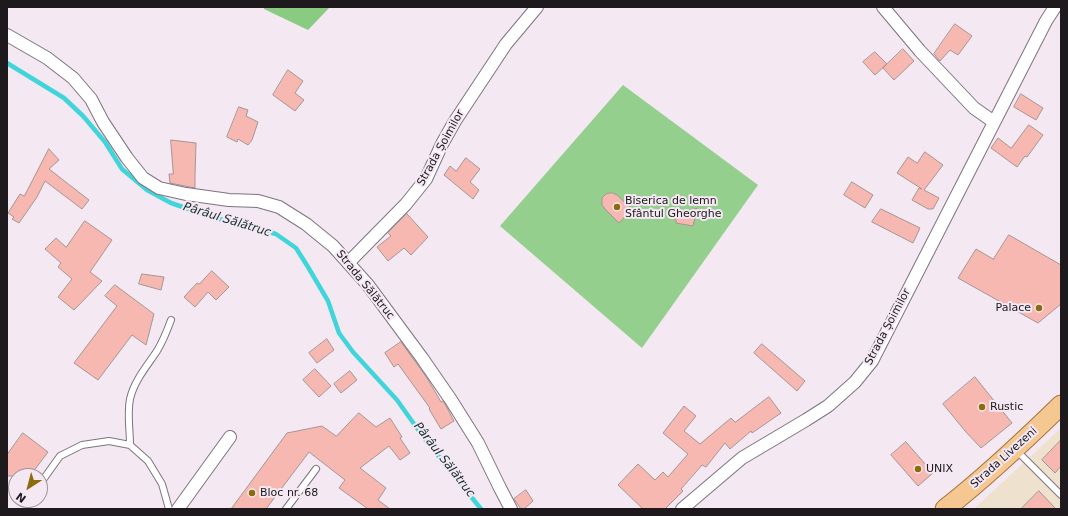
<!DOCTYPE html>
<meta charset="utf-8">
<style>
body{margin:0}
#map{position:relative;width:1068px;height:516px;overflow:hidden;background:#f4e8f3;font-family:"DejaVu Sans",sans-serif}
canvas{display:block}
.frame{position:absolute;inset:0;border:8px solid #1d191d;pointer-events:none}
.north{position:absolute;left:8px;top:468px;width:40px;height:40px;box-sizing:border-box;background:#f4e8f3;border:1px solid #9e959d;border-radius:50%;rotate:216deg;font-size:11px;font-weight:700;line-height:16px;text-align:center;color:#1d191d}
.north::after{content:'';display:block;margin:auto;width:14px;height:18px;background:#8b6b0b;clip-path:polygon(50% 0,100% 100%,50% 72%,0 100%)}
</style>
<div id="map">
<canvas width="1068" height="516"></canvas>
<div class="frame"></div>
<div class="north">N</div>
</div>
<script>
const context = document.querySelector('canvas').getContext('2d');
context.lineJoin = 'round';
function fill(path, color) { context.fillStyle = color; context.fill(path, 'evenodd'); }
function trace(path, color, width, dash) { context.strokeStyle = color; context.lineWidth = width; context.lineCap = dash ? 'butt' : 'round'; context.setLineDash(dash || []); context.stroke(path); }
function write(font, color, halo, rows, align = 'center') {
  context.font = font + ' "DejaVu Sans",sans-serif'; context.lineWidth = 4; context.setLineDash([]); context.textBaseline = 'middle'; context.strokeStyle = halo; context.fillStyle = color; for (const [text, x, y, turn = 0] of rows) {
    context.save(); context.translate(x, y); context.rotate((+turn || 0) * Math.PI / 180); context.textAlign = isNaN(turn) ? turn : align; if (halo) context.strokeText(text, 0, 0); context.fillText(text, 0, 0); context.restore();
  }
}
const industrial = new Path2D(`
 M1061,428V509H974L976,507Z`);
const green = new Path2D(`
 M623,85L758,185L642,348L500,226Z`);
const forest = new Path2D(`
 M264,7H330L308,30L264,9Z`);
const stream = new Path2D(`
 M7,63L64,98L83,116L105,142L122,169L147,190L171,203L212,217L276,234L296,248L308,267L328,301L339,333L353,352L397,400L424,438L481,509`);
const building = new Path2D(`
 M955,24L972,36L958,55L950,50L940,61L934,54Z
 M903,49L914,61L894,80L883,68Z
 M875,52L887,64L875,75L863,62Z
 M288,70L303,81L295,93L304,100L295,111L273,95Z
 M1021,94L1043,108L1036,120L1014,107Z
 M239,107L248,110L246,116L258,122L252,140L248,145L238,139L237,142L227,137Z
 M1029,125L1043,135L1027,157L1025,156L1017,167L991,148L998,138L1011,148Z
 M171,140L196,143L195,175V188L170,183L169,174H173Z
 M49,149L59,160L49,169L89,200L82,209L45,181L37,197L19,223L12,219L14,217L8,213L20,194L24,196Z
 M925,152L943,165L924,190L939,198L933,209H928L912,200L919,188L922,189L897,173L908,157L917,163Z
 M466,158L480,169L470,182L479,190L473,199L444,175L450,166L456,171Z
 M852,182L873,195L865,208L844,195Z
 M610,193H613L617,195L632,209L619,223L605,209L602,205V198L606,194Z
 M697,209L693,226L676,223V213Z
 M881,209L920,228L913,243L872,222Z
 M407,214L428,237L411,255L404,248L388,261L377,247L391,236L388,233Z
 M85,221L112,240L90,272L102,281L74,310L58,297L72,279L58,267L61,263L45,249L56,238L66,247Z
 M1009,235L1061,265V304L1038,323L958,278L976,249L993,259Z
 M212,271L229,287L216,300L208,292L195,307L184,297L197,283L199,284Z
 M142,274L164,277L161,290L139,284Z
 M115,285L154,314L146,345L132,335L98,380L74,363L117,306L105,296Z
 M327,339L334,350L317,363L309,353Z
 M401,342L427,378L441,402L443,401L445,404L454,421L441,429L429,409L430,408L398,364L394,367L385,353Z
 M762,344L805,381L797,391L754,353Z
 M315,369L331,386L319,397L303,380Z
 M350,371L357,380L341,393L334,384Z
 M975,377L1012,423L981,448L966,432L943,404Z
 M769,397L781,413L752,433L751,431L730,449L725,443L706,467L702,465L681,489L683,491L665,509H643L618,485L638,464L655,480L663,472L668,477L688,454L663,433L684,406L696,416L684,431L700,444L731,418L735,422Z
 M359,413L376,427L390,418L402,437L400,438L410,453L400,460L389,446L360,468L386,488L378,500L390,509H368L339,488L345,480L309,452L266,509H231L287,433L322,426L336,436Z
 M23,433L48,452L30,476H7V455Z
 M1061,440V466L1055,473L1042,460Z
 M906,442L933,473L918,486L891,455Z
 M526,490L533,501L524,509H521L514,499Z
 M1039,491L1056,509H1021Z`);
const lane = new Path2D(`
 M130,445C130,430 127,414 130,399C134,381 147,366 157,351C163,341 167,331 171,320
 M1017,451L1061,495
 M40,484L60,456L82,445L109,441L130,445L148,461L162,484L169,509
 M28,501L29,500
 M286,509L316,469`);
const street = new Path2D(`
 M883,7L920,51L974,108L994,122
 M7,35L47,58L73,78L91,99L103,122L127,158L143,178L159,188L186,194L229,200L258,201L279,207L306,224L333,246L368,285L422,358L451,400L478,443L500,488L511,509
 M348,263L406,204L426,179L442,144L455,121L506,44L537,7
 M178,509L230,437
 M682,509L742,458L806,420L828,406L855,382L872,361L1046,21L1055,7`);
const primary = new Path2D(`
 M945,509C986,477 1024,441 1061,405`);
const markers = [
 [617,207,4,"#8b6b0b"],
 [1039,308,4,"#8b6b0b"],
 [982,407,4,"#8b6b0b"],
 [918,469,4,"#8b6b0b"],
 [252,493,4,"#8b6b0b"]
];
const streetNames = [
 ["Strada Șoimilor",441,148,-61],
 ["Strada Sălătruc",365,285,51],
 ["Strada Șoimilor",888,327,-62],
 ["Strada Livezeni",1004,458,-42]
];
const poiNames = [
 ["Biserica de lemn",625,201],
 ["Sfântul Gheorghe",625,214],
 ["Palace",1031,308,"right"],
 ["Rustic",990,407],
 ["UNIX",926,469],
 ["Bloc nr. 68",260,493]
];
const waterNames = [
 ["Pârâul Sălătruc",227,220,17],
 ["Pârâul Sălătruc",444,460,52]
];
fill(industrial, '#eee1cd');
fill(green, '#95cf8e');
fill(forest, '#8acb82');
trace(stream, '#40d5da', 4.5);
fill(building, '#f6b8b1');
trace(building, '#a69593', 1);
trace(lane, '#7e747e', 8);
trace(street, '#7e747e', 14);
trace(primary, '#a6733a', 21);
trace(lane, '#fff', 6);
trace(street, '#fff', 12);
trace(primary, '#f5c892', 19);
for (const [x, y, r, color] of markers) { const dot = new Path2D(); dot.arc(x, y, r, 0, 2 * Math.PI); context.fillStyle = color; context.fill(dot); trace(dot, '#f4e8f3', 1.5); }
write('11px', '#1d191d', '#f4e8f3', streetNames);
write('11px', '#1d191d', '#f4e8f3', poiNames, 'left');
write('italic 12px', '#172f30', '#f4e8f3', waterNames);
</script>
